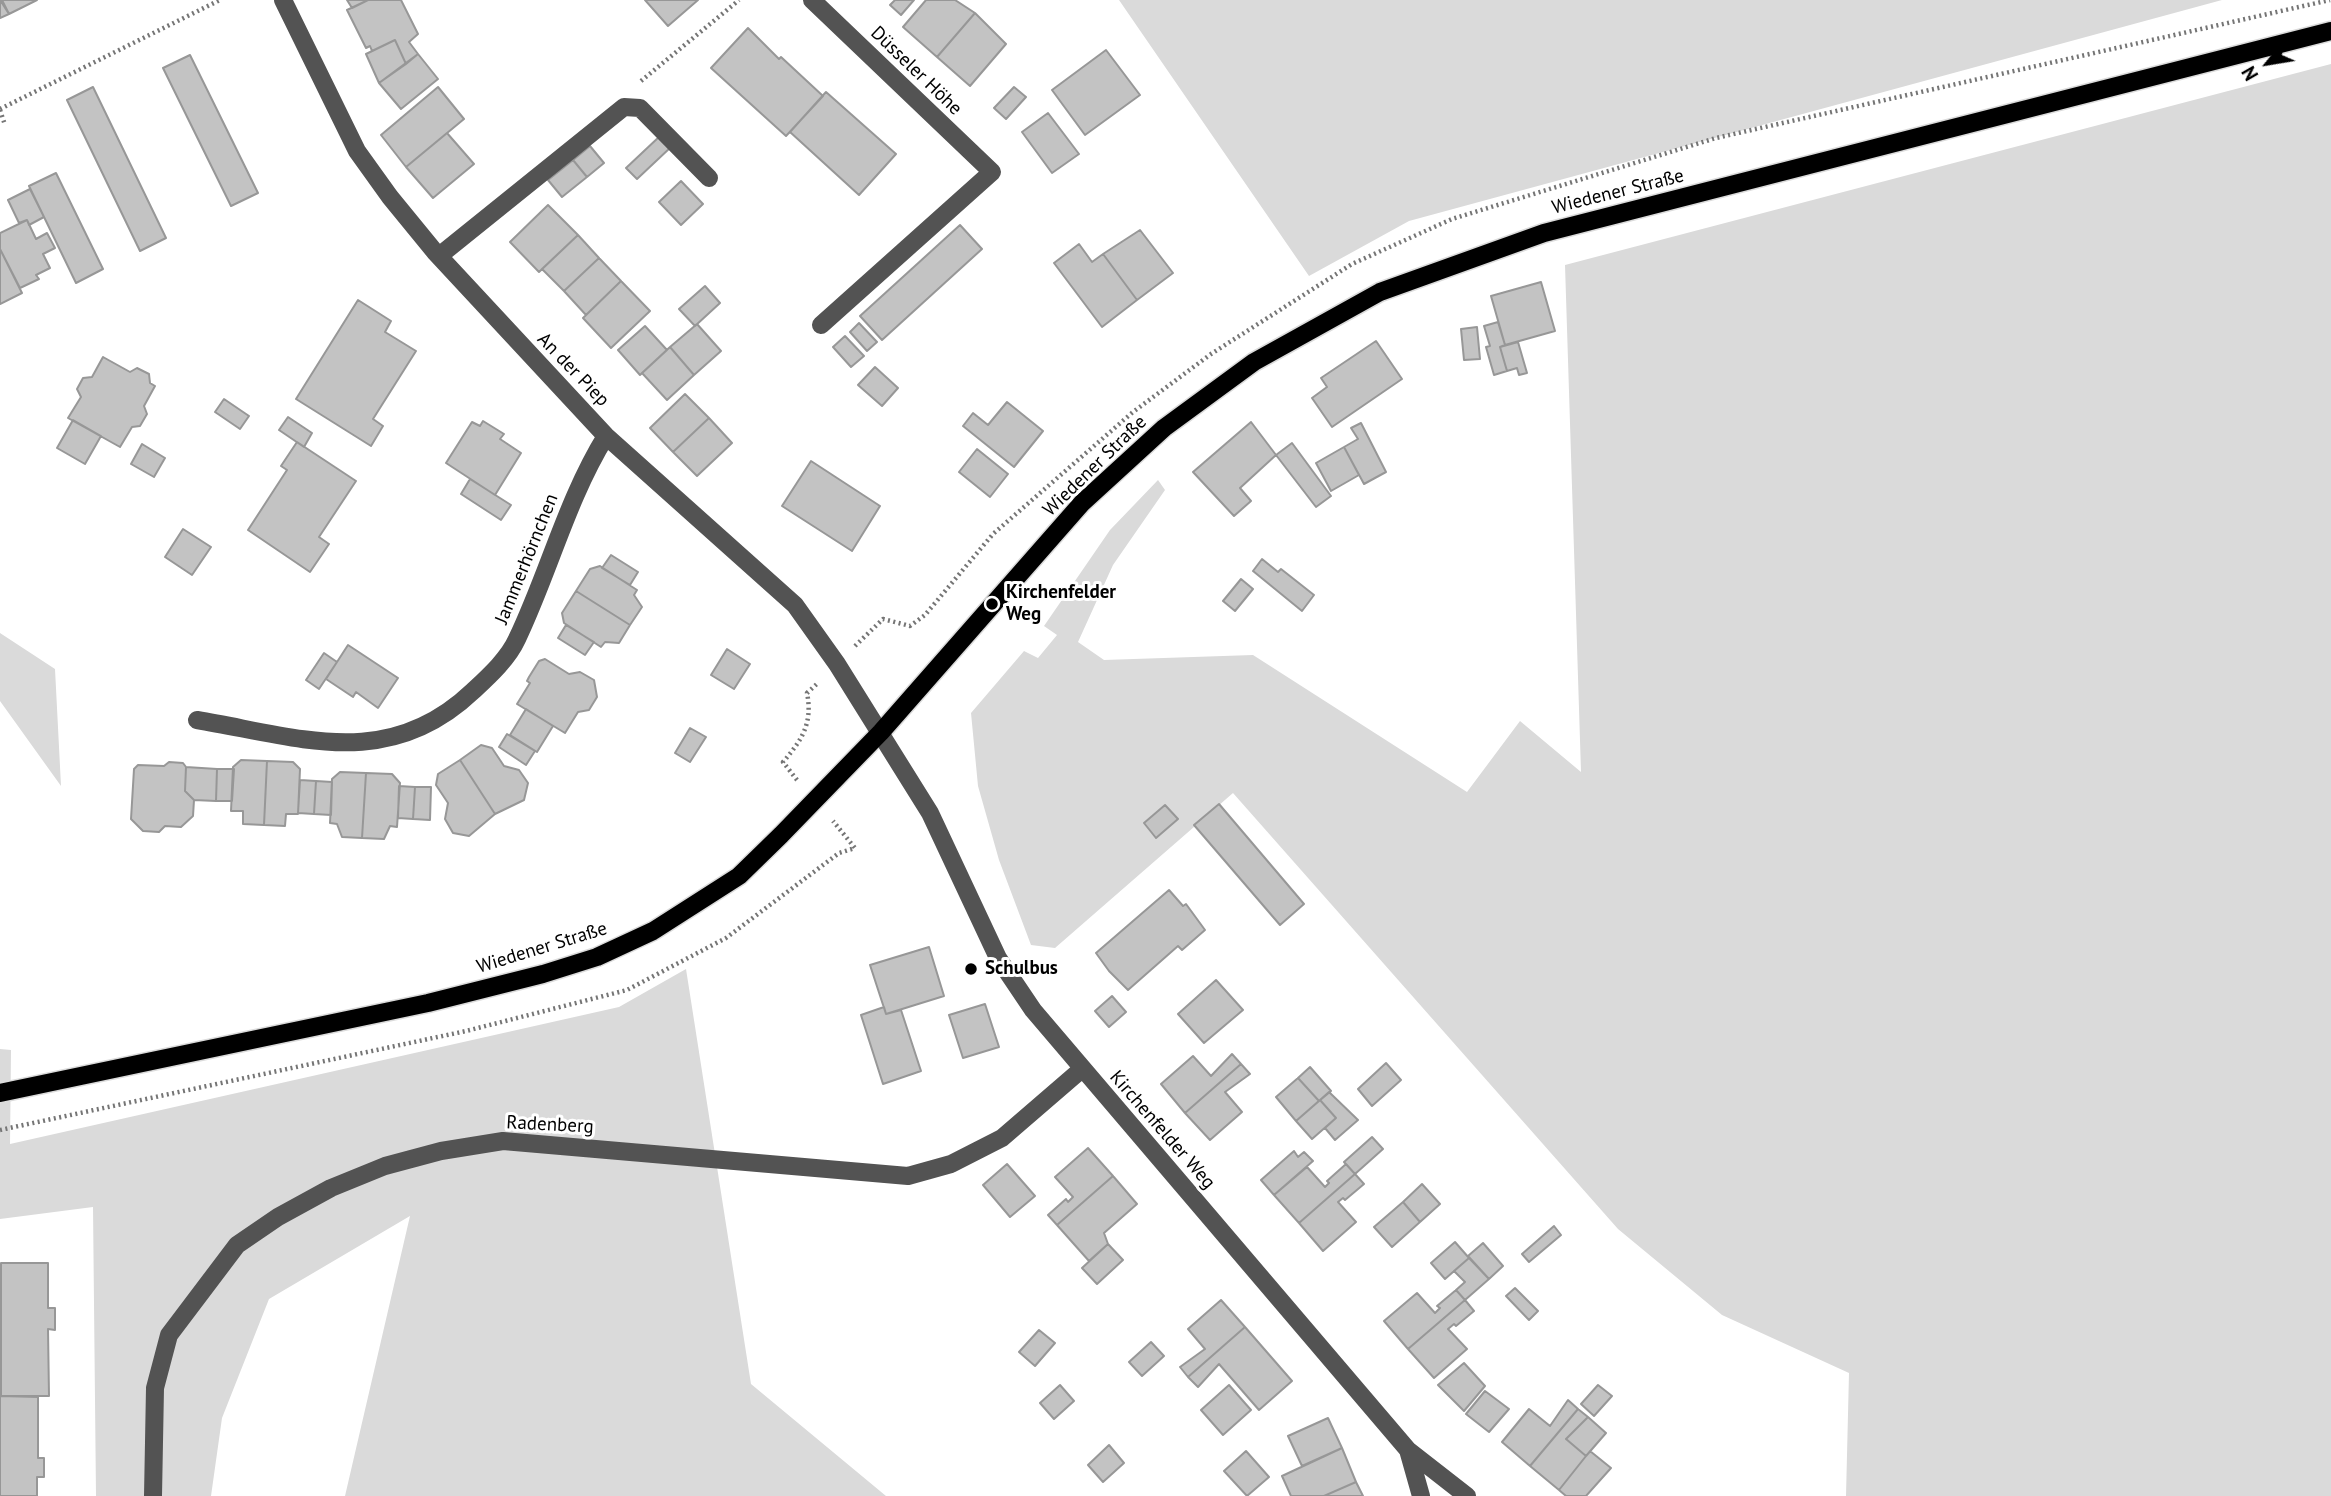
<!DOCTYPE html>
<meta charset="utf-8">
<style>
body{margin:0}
#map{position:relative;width:2331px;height:1496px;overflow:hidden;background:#fff;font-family:"PT Sans",sans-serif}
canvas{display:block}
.north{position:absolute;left:2233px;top:28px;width:70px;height:70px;-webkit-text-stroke:5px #fff;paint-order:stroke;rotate:240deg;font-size:19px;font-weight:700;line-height:28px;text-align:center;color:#000}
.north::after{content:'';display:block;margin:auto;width:24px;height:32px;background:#000;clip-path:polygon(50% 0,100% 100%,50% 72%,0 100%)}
</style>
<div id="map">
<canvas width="2331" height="1496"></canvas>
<div class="north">N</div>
</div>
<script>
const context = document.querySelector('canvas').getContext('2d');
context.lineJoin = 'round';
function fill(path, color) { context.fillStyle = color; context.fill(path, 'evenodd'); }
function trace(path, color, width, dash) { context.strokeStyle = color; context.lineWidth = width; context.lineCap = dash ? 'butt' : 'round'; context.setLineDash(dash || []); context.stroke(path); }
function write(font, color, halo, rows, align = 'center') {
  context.font = font + ' "PT Sans",sans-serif'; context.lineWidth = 6; context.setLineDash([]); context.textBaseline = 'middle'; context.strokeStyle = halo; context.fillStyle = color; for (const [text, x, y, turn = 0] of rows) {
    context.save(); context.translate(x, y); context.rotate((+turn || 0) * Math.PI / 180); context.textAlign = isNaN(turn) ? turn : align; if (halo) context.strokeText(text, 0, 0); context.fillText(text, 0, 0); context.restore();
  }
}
const green = new Path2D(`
 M1119,0H2222L1409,221L1309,276Z
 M2331,64V1496H1846L1849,1373L1722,1315L1618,1229L1233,793L1055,948L1031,945L999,860L978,786L971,713L1024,651L1038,658L1057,635L1044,626L1110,530L1158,480L1165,490L1113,565L1078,642L1104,660L1253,655L1467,792L1520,721L1581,772L1565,265Z
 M0,633L55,669L61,786L0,701Z
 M686,969L751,1384L886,1496H345L410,1216L269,1299L222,1418L211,1496H96L93,1207L0,1219V1049L11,1050L10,1144L619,1007Z`);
const building = new Path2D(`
 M0,0L9,14L0,18Z
 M2,0H37L9,14Z
 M347,0H368L352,8Z
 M368,0H401L418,34L409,42L418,54L406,64L395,40L372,51L370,46L366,48L347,10Z
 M645,0H698L668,26Z
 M895,0H914L901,15L890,5Z
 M926,0H955L975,13L937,57L903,27Z
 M975,13L1006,44L970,86L937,57Z
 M748,28L779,59L781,57L823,96L786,136L711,68Z
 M395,40L406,64L379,83L366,54Z
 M1106,50L1140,95L1085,135L1052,90Z
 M418,54L438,79L401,109L379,83Z
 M190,55L258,193L231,206L163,68Z
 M93,87L166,238L140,251L67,100Z
 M438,87L464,119L406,167L381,135Z
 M1014,87L1026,97L1006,119L994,108Z
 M826,92L896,154L859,195L790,132Z
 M1048,113L1079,154L1052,173L1022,132Z
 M447,133L474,164L433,198L406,167Z
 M660,136L671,147L637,179L626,168Z
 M590,146L604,163L587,177L573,160Z
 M573,160L587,177L562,197L548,180Z
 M56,173L103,269L76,283L29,186Z
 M681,181L703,204L681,225L659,202Z
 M30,189L44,217L29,225L27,220L19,223L8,200Z
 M548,205L578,235L539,272L510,242Z
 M27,220L36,239L47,233L55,248L43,254L50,268L36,275L39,279L20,288L0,249V233Z
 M960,225L982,249L882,340L860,316Z
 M1140,230L1173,273L1137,300L1103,254Z
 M578,235L599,258L564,291L542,269Z
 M1079,244L1092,262L1103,254L1137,300L1102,327L1054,263Z
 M0,249L22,293L0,304Z
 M599,258L621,281L586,315L564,291Z
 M621,281L650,311L611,348L583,318Z
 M1541,282L1555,331L1505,345L1491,296Z
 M705,286L720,303L695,326L679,309Z
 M358,300L391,321L385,332L416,351L373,419L383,426L371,446L296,399Z
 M1498,322L1505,345L1500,347L1507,371L1494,375L1486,347L1490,346L1484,326Z
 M859,323L877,342L867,351L850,332Z
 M697,324L721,351L694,375L670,347Z
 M645,326L667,350L640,375L618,350Z
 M1477,327L1480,359L1464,360L1461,329Z
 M845,336L864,356L851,367L833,347Z
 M1376,341L1402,379L1332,427L1312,398L1327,387L1321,378Z
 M1518,342L1527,373L1519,375L1517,368L1507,371L1500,347Z
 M670,347L694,375L667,400L642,373Z
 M103,357L130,372L137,368L149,374L150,383L155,386L144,406L147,414L140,426L132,427L120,447L68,418L81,397L77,389L83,378L92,377Z
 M875,367L898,388L882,406L858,385Z
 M685,394L709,418L673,452L650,428Z
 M224,399L249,416L240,429L215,412Z
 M1007,402L1043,431L1014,467L963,426L973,413L988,425Z
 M288,417L312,433L304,447L279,430Z
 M709,418L732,443L697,476L673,452Z
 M73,420L101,436L85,464L57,448Z
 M483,421L504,434L500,439L521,453L495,495L446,463L472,422L480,426Z
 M1251,422L1276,455L1240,488L1251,501L1234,516L1193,472Z
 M1361,423L1386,472L1364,484L1344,447L1358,439L1351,428Z
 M297,442L356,481L319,537L329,544L310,572L248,530L287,470L281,466Z
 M1292,443L1331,496L1316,507L1276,455Z
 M142,444L165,458L154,477L131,464Z
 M1344,447L1359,475L1331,491L1316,463Z
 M977,449L1008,474L990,497L959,472Z
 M811,461L880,506L852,551L782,506Z
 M470,479L511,505L501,520L461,494Z
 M183,529L211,547L192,575L165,557Z
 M611,555L638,572L630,585L602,568Z
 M1262,559L1278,572L1281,569L1314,595L1302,611L1253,571Z
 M600,566L637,590L634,595L642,607L630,625L576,591L590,569Z
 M1241,579L1253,589L1235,611L1223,601Z
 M576,591L630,625L619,643L605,642L601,647L564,623L562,613Z
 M566,625L594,642L585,655L558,638Z
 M348,645L398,678L378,708L356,692L353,697L326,679Z
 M727,649L750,664L734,689L711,675Z
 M324,653L337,662L319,689L306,680Z
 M545,659L569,674L580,672L594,680L597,697L589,710L578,712L565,733L517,704L530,683L527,681L529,677L539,661Z
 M526,709L553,726L537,752L510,735Z
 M690,728L706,737L690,762L675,753Z
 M507,734L535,751L526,765L499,747Z
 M481,745L492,748L504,766L519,770L528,783L524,800L495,814L460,760Z
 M241,760L267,761L264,825L243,824V811H231L233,767Z
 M460,760L495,814L469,836L453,833L445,819L448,803L436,785L438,774Z
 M267,761L293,762L300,769L298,814H286L285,826L264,825Z
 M169,762L183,763L186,767L185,791L194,800L193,816L181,827L165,826L159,832L143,831L131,819L134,769L138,765L164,766Z
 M186,767L217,769L216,801L194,800L185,791Z
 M217,769H234L232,801H216Z
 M340,772L366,773L362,838L342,837L337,824L330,823L332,779Z
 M366,773L392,774L400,783L397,827L390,826L384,839L362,838Z
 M300,780L316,781L314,814L298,813Z
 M316,781L332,782L331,815L314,814Z
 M399,786L415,787L413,819L398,818Z
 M415,787H431L430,820L413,819Z
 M1219,804L1304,904L1280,925L1194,825Z
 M1165,805L1178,819L1156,838L1144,823Z
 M1169,890L1183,906L1186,904L1205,930L1182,950L1178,946L1128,990L1109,971L1096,953Z
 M929,947L944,996L886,1014L870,965Z
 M1216,980L1243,1010L1204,1043L1178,1014Z
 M1112,996L1126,1012L1109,1027L1095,1011Z
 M985,1004L999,1047L963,1058L949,1015Z
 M884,1007L886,1014L901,1010L921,1071L883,1084L861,1015Z
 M1232,1054L1241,1064L1185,1113L1161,1084L1193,1056L1211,1076Z
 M1386,1063L1401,1080L1372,1106L1358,1089Z
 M1241,1064L1250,1074L1225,1092L1242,1112L1210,1140L1185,1113Z
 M1310,1067L1331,1091L1319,1101L1298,1078Z
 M1298,1078L1319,1101L1296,1121L1276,1097Z
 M1329,1092L1358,1120L1335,1140L1325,1128L1336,1118L1320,1100Z
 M1320,1100L1336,1118L1312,1139L1296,1121Z
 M1372,1137L1383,1149L1355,1174L1344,1162Z
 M1088,1148L1113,1176L1057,1225L1048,1215L1066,1199L1068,1202L1073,1197L1055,1177Z
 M1294,1151L1298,1157L1304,1152L1313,1161L1274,1195L1261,1180Z
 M1007,1164L1035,1196L1010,1217L983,1185Z
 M1346,1164L1355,1174L1299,1223L1274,1195L1307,1167L1325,1187L1329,1183L1327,1181Z
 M1355,1174L1364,1184L1345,1200L1343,1198L1338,1202L1356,1222L1323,1251L1299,1223Z
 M1113,1176L1137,1204L1104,1233L1108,1244L1089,1261L1057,1225Z
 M1422,1184L1440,1204L1420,1222L1403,1202Z
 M1403,1202L1420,1222L1392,1247L1374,1227Z
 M1554,1226L1561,1235L1529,1262L1522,1254Z
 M1455,1242L1469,1258L1445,1279L1431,1263Z
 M1483,1243L1503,1266L1489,1279L1468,1256Z
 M1108,1244L1123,1260L1097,1284L1082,1268Z
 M1469,1258L1489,1279L1465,1300L1456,1290L1465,1282L1454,1271Z
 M1,1263H48V1308H55V1330L48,1329L49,1396H1Z
 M1515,1288L1538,1311L1529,1320L1506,1296Z
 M1456,1290L1465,1300L1408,1349L1384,1321L1417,1293L1435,1313L1440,1308L1437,1306Z
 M1221,1300L1245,1327L1188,1377L1180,1367L1205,1349L1188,1329Z
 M1465,1300L1474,1311L1456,1326L1454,1324L1448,1329L1467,1349L1434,1378L1408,1349Z
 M1245,1327L1292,1381L1259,1410L1219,1364L1198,1387L1188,1377Z
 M1039,1330L1055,1343L1035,1366L1019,1352Z
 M1151,1342L1164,1356L1142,1376L1129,1362Z
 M1464,1363L1485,1386L1464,1411L1438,1385Z
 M1060,1385L1074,1401L1054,1419L1040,1403Z
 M1229,1385L1251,1410L1223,1435L1201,1410Z
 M1598,1385L1612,1396L1594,1416L1581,1404Z
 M1485,1391L1509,1409L1489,1432L1466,1414Z
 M0,1396L38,1397V1458H44V1477H37V1496H0Z
 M1568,1400L1578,1409L1530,1466L1502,1442L1529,1409L1550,1426Z
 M1578,1409L1588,1417L1566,1439L1586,1456L1559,1490L1530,1466Z
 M1588,1417L1606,1433L1586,1456L1566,1439Z
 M1328,1418L1342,1448L1302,1466L1288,1436Z
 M1109,1445L1124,1463L1103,1482L1088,1465Z
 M1342,1448L1356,1482L1324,1496H1291L1282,1476Z
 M1246,1451L1269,1477L1247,1496L1224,1471Z
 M1590,1451L1611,1468L1586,1496H1566L1559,1490Z
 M1356,1482L1363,1496H1324Z`);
const path = new Path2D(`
 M641,81L739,0
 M0,109L220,0
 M0,110L5,125
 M855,646L883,619L910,626L925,615L993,534L1133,412L1211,354L1352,264L1452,219L1716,138L2330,0
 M797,780L783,762C802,740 813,723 807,693L819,682
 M0,1130L466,1031L627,990L726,938L839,853L855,848L833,821`);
const minor = new Path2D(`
 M283,0L357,151L390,197L435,252L606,436L795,605L837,664L930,813L998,958L1033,1010L1408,1450L1421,1496
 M812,0L992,172L821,325
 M439,256L624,107L640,108L709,178
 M197,720C299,737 388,772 473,691C488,677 508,659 517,639C549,572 567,499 606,436
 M1408,1450L1467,1496
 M153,1496L155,1388L169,1335L237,1245L278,1217L331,1188L385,1166L441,1151L503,1141L908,1176L951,1164L1002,1138L1082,1069`);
const major = new Path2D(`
 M0,1093L428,1003L543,974L597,957L653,931L739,876L781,835L881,732L1082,503L1164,428L1254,362L1380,292L1544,233L2331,31`);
const markers = [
 [992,604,7,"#000"],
 [971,969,7,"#000"]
];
const streetNames = [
 ["Düsseler Höhe",916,71,44],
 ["Wiedener Straße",1618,192,-14],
 ["An der Piep",573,370,46],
 ["Wiedener Straße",1095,466,-44],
 ["Jammerhörnchen",527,559,-68],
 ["Wiedener Straße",542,948,-17],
 ["Radenberg",550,1125,3],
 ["Kirchenfelder Weg",1162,1130,49]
];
const poiNames = [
 ["Kirchenfelder",1006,593],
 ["Weg",1006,615],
 ["Schulbus",985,969]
];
fill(green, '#dadada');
fill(building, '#c3c3c3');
trace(building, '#979797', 2);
trace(major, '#dbdbdb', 21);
trace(path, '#757575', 4.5, [2, 3.5]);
trace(minor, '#535353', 18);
trace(major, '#000', 18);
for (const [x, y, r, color] of markers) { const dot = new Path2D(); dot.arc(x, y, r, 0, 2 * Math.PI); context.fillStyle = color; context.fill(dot); trace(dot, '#fff', 2.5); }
write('19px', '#000', '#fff', streetNames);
write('bold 19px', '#000', '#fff', poiNames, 'left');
</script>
